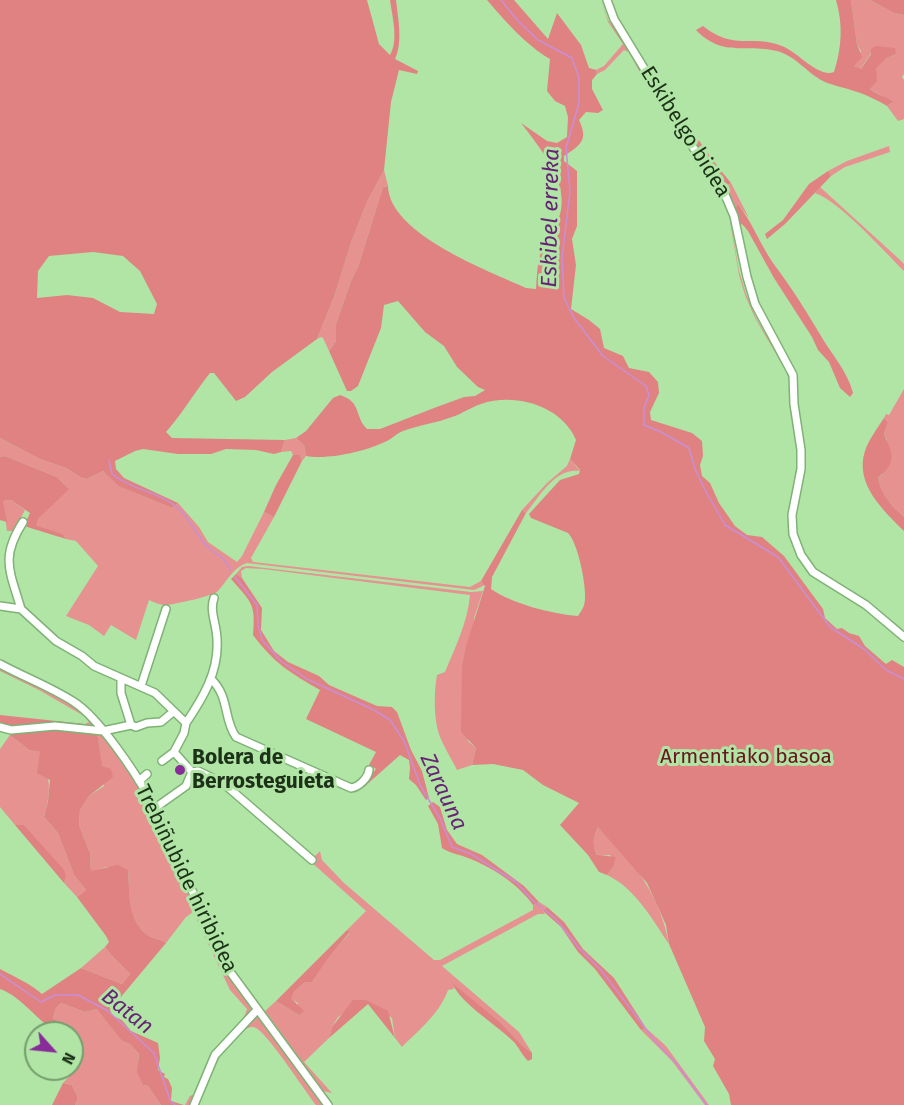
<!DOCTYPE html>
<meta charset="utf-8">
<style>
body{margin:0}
#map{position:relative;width:904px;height:1105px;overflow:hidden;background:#b0e5a5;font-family:"Fira Sans",sans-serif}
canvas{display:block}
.north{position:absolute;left:24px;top:1021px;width:60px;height:60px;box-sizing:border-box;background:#b0e5a5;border:2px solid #759d6d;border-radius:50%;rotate:117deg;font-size:16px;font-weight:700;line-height:24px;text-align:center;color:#1c3118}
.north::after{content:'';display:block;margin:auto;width:21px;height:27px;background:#872c98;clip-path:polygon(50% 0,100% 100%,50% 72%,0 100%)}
</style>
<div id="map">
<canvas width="904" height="1105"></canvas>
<div class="north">N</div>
</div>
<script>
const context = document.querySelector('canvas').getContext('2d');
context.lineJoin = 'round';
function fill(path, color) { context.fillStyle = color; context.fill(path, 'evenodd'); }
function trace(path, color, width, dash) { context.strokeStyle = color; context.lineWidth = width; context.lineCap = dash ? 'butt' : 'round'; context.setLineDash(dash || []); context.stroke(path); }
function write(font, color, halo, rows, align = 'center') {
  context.font = font + ' "Fira Sans",sans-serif'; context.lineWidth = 6; context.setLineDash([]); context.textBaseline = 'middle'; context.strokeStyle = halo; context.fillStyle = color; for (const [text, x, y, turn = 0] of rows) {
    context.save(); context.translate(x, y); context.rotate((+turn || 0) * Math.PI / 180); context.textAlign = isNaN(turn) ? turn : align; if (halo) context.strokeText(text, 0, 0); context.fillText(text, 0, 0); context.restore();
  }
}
const green = new Path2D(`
 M601,0L608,20L630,48L701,165L722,195L730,218L739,271L746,294L756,318L788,372L799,451L790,520L804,564L860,603L900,637L904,643L859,604L817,578L809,572L795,553L788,521L797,462V448L790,410L789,380L786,371L755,318L745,295L739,275L729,215L724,201L646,84L629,52L624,50L605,70L597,74L596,70L604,66L623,44L608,22Z
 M851,0H870L894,13L904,15V74L902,77L904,80V119L898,121L887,106L892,103C886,96 878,95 870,89L876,81V67L887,58L896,54L872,49L871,53L860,70L854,66L861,51L857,44Z
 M690,136L727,186L731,183L749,218L738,204L733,212Z
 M889,146L890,152L845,167L831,176L828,171L847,161Z
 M384,170L388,186L383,187L358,267L351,281L336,324V341L329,351L323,338L321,337L317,339L334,297L352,240L367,202Z
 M820,187L899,259L904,264V271C884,251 839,201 815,193Z
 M904,389V517C891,505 882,496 878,478L883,474L887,440L884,434L888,422L884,418L886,414L889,415Z
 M0,438L40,459L66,468L82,478L87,479L103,471L120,486L172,508L178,503L199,527L208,542L237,562L242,556L264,512L274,517L251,558L253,562L470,587L481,581L485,585L474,590L247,563C232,568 227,582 217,592C212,596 176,604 167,605C161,605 155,603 149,600L136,640L111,625L104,636L89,625L66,616L98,566L76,541L66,539L63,534L37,527L38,519L68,488L57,477L5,456L0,457Z
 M296,438L304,445L306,456L302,461L300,455H293L291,451L281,452L285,440Z
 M570,459L580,471C555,467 539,497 526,513L522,510L547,483L567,466Z
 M11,500L25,510L14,531H7L3,501Z
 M248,566L471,592L483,591L474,618L468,741L476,748L472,765L457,770C451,757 440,742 437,727C434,712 434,691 437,675L445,672C455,648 468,621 470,595L263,569L246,568L241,571L242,578L236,574L242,567Z
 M0,667C34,684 73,697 97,728L85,727V724L89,722L84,716L39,690L0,671Z
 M97,732L103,735L141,788L222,965L251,1008L249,1016L225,1039L193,1105H185L190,1096L195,1094C201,1081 205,1067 212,1054C222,1037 242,1028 247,1009L230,990L193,912L186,917L166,943C160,938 151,939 145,933C127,917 130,893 128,870L106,867L91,872L90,853L79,825L80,810L89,796L104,786Z
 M10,735L29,750L40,752C50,779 52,788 44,817L58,833L74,875L86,890L77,897L64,883L66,877L24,825H15L0,807V749Z
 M598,827C633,858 661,898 669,944C652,919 635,888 607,875L613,867L610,855L598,856C591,844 593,839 598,827Z
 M320,851L322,860L344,883L434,960H440L533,910V905L539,902L547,907L543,911L545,914H538L442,966L519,1032L532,1053L523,1046L499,1021L453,985L454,989L448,990C440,1013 419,1030 402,1047L395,1038L392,1018L366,1000L338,1017L332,1027L329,1038L304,1062L332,1093L323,1091L265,1011L276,1001L299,1015L298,1003L290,998L294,992L305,982H312L328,957L350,933L347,930L366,911L310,861Z
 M105,947L111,955L130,974L122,984L81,968Z
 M61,1003L85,1012L97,1009L101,1012L122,1041L130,1044L139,1054L138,1062L143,1085L148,1086L161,1105H75L78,1098L72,1085L63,1083L77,1068L79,1060L85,1057L74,1032L53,1018L56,1008Z
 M254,1017H258L324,1105H316C305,1091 268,1034 256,1028C250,1025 244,1030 240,1034C218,1053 207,1078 199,1105H196L214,1060Z
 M646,1028L666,1046L709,1105H705L672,1061L641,1030Z`);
const forest = new Path2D(`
 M0,0H367L379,44L390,55C399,40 392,16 390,0H396C398,18 403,42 395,59L418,71L417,74L399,70L391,102L384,170L367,202L352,240L334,297L317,339L272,372L245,397L236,401L214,373H210C194,393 182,414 166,432L172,438L285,440L281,452L274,454L256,450L226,449L211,454H178L143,449L135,451L115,461L116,469L124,478L178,503L172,508L119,486L103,471L87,479L82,478L66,468L40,459L0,438ZM93,252L123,256L140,271L157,304L154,314L120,312L93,298L67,295L37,298L38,271L49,256Z
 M487,0H514L548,39L557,13L581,45L589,68L596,70L597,74L592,80V89L603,110L598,113L586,112L579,120C589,141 580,145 564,156V161L577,171V226L572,239L576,265L571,309L589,320L600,329L604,348L623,356L629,368L649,372L658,382L659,393L650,412L651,420L692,433L702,441L703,456L700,465L702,476L710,483L719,503L735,526L747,535L762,537L784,556L823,609L825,618L837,629L842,628L849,633L859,636L865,646L886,664L892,660L904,667V1105H731L729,1094L713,1066L715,1059L704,1041L705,1027L669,944L666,925L647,883L598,827C593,838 592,844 597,855L616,857L613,867L607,875L599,872L588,855L560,825L579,803L543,785L523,770L493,764L472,765L476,748L461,732L462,667L466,646L485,586L481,581L522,510L526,513L492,577L491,589C513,604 552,614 578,616C582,610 585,606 585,598C586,584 578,543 568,533L531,518L529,514L560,480L579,474L580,470L570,459L576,440C562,406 515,392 481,404C471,407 462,414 452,417C436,423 419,425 403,431C397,433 393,438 387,441C367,451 329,460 306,456L304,445L296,438L306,431L333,398L340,395C362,402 354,416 367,429H380L434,408L464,397L475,396L485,390L478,387L457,367L444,346L425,332L398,301L384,305L381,328L358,386L351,391H347L329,351L336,341V324L351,281L358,267L383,187L388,186C389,234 489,271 526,288L536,289C537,277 537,264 541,252C547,238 558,225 561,210C567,180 538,145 521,123L547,141L557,143L567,137L568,117L565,106L555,101L547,91L550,59C527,46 504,20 487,0Z
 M836,0H851L857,44L862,57L854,66L861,69L871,54V49L876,46L895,48L896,54L887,58L876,68L877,81L870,89C877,95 886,96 893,102L887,106C877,100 865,94 854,91C844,87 833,86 823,81C807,73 796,56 777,51C744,43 723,58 696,30L703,26C734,51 751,34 782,46C798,52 818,78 834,72C842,47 843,24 836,0Z
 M870,0H904V15L894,13Z
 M655,85H659C684,117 705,152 731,183L726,186L701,153Z
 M828,171L831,176L785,224L767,239L765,234L783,220L809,184Z
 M738,204C752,222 760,244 773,263C792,288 808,314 824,341C834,357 848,373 853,393L850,397L840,388L829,362L818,350L812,337L774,278L748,231L743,225L735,221L733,212Z
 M884,418L888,422L884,434C893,455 897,462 878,478C882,496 891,505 904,517V531C884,511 854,484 865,451C869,439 877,429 884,418Z
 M293,455H300L302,461L274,517L264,512L276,485Z
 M5,456L57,477L69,489L38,519L37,526L63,534L66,539L24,526L30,513L11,500L3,501L7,522L0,520V457Z
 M236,574L242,578L262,608L261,630L274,651L288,662L319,676L329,685L377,706L392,707L397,712L411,750L422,771L429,798L426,800L416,785L409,779L410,768L409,760L400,755L364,787L363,785L376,769L369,765L376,752L306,719L320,690C289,672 275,664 253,635C256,603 251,602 231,579Z
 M0,715L85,724V727H10L0,726Z
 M41,728L97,732L102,766L111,769L113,777L89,796L80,810L79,825L90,853L91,871L118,865L128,870C130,892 127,917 145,933C151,939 160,938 166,943L110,1010L113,1016L122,1020L131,1031L158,1043L160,1058L158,1070L165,1074L164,1077L168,1079L172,1088L171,1101L184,1105H161L148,1086L143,1085L137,1072L139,1054L130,1044L122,1041L97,1009L85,1012L61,1003L56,1008L53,1018L74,1032L85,1057L79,1060L72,1050V1033C68,1033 61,1034 58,1032C36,1021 24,998 0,989V969C15,977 29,983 42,994L81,968L122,984L130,974L111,955L105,947L109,942L106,936L77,897L86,890L74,875L58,833L44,817L48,801L50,780L37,773L40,752L29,750L10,735L14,731Z
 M433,802L440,807L447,830L457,844L482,855L524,886L539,902L533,905C518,884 492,867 468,858C459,854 451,854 442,848L438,824L428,806Z
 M15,825H24L64,870L66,877L64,883Z
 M547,907L564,922L583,949L614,978L646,1028L641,1030L595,969L578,952L561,927L543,911Z
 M347,930L350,932L328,958L312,982H305L294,992L291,998L304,1011L299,1015L276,1001Z
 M452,983L499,1021L523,1046L532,1053V1059L528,1061C522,1055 519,1048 514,1042C498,1026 460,1003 452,983Z
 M353,1000H366L388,1011L395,1038L368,1004L329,1038L332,1027Z
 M63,1083L72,1085L78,1098L75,1105H52Z`);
const stream = new Path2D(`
 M501,0L518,21L538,40L572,58L579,78V103L566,148L570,191L562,258L564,298L574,318L603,356L646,386L649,395L644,408V425L661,432L689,448L695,469L705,490L725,525L778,557L830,627L864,649L886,670L904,679
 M109,460L112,474C131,490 160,492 178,508C190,519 197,537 209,548C220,558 223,555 231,570
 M235,577L257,605L258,625L262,640L281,661L307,679L374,710L390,720L404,741L421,787L440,818L452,847L471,854L516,882L533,901L555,918L579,948L601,970L655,1041L677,1064L706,1105
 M0,974L41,1002L55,995H78L108,1011L154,1053L170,1100L175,1105`);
const minor = new Path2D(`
 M607,0L614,19L667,106L703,163L723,190L734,216L747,277L755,304L793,375L794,404L801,450V469L792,515L793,534L801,555L813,572L866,605L904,637
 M0,606L21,609L56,641L82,656L94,666L155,693L186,723L184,733L174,752L192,772L186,786L155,808
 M21,609C10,571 0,558 23,522
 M0,664C24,677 51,687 74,702C99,718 135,772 150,799L228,969L328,1105
 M121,678V693L131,725
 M211,679C230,697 223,719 236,737L351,788C359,787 368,778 369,770
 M141,686L166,609
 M186,723C203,698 219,671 217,640C217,625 209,611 214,598
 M0,727L11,730L55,726L103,731L131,725L136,727L147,723L161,722L173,712
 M162,761L174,752
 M192,772L198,771L223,783L312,860
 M139,781L147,774
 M194,1105L215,1055L257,1010`);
const markers = [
 [180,770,6,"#872c98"]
];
const streetNames = [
 ["Eskibelgo bidea",685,132,58],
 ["Trebiñubide hiribidea",186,879,64]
];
const parkNames = [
 ["Armentiako basoa",746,757]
];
const poiNames = [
 ["Bolera de",192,758],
 ["Berrosteguieta",192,782]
];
const waterNames = [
 ["Eskibel erreka",551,218,-89],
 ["Zarauna",443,792,65],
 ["Batan",127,1012,38]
];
fill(green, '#e59291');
fill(forest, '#e08282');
trace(stream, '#c98fd5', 1.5);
trace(minor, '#7fb275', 10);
trace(minor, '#fff', 7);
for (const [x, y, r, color] of markers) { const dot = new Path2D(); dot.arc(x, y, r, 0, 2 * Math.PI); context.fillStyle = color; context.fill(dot); trace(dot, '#b0e5a5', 2); }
write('21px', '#1c3118', '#b0e5a5', streetNames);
write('21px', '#6a161f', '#b0e5a5', parkNames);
write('bold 21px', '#1c3118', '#b0e5a5', poiNames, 'left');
write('italic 22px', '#682376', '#b0e5a5', waterNames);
</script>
